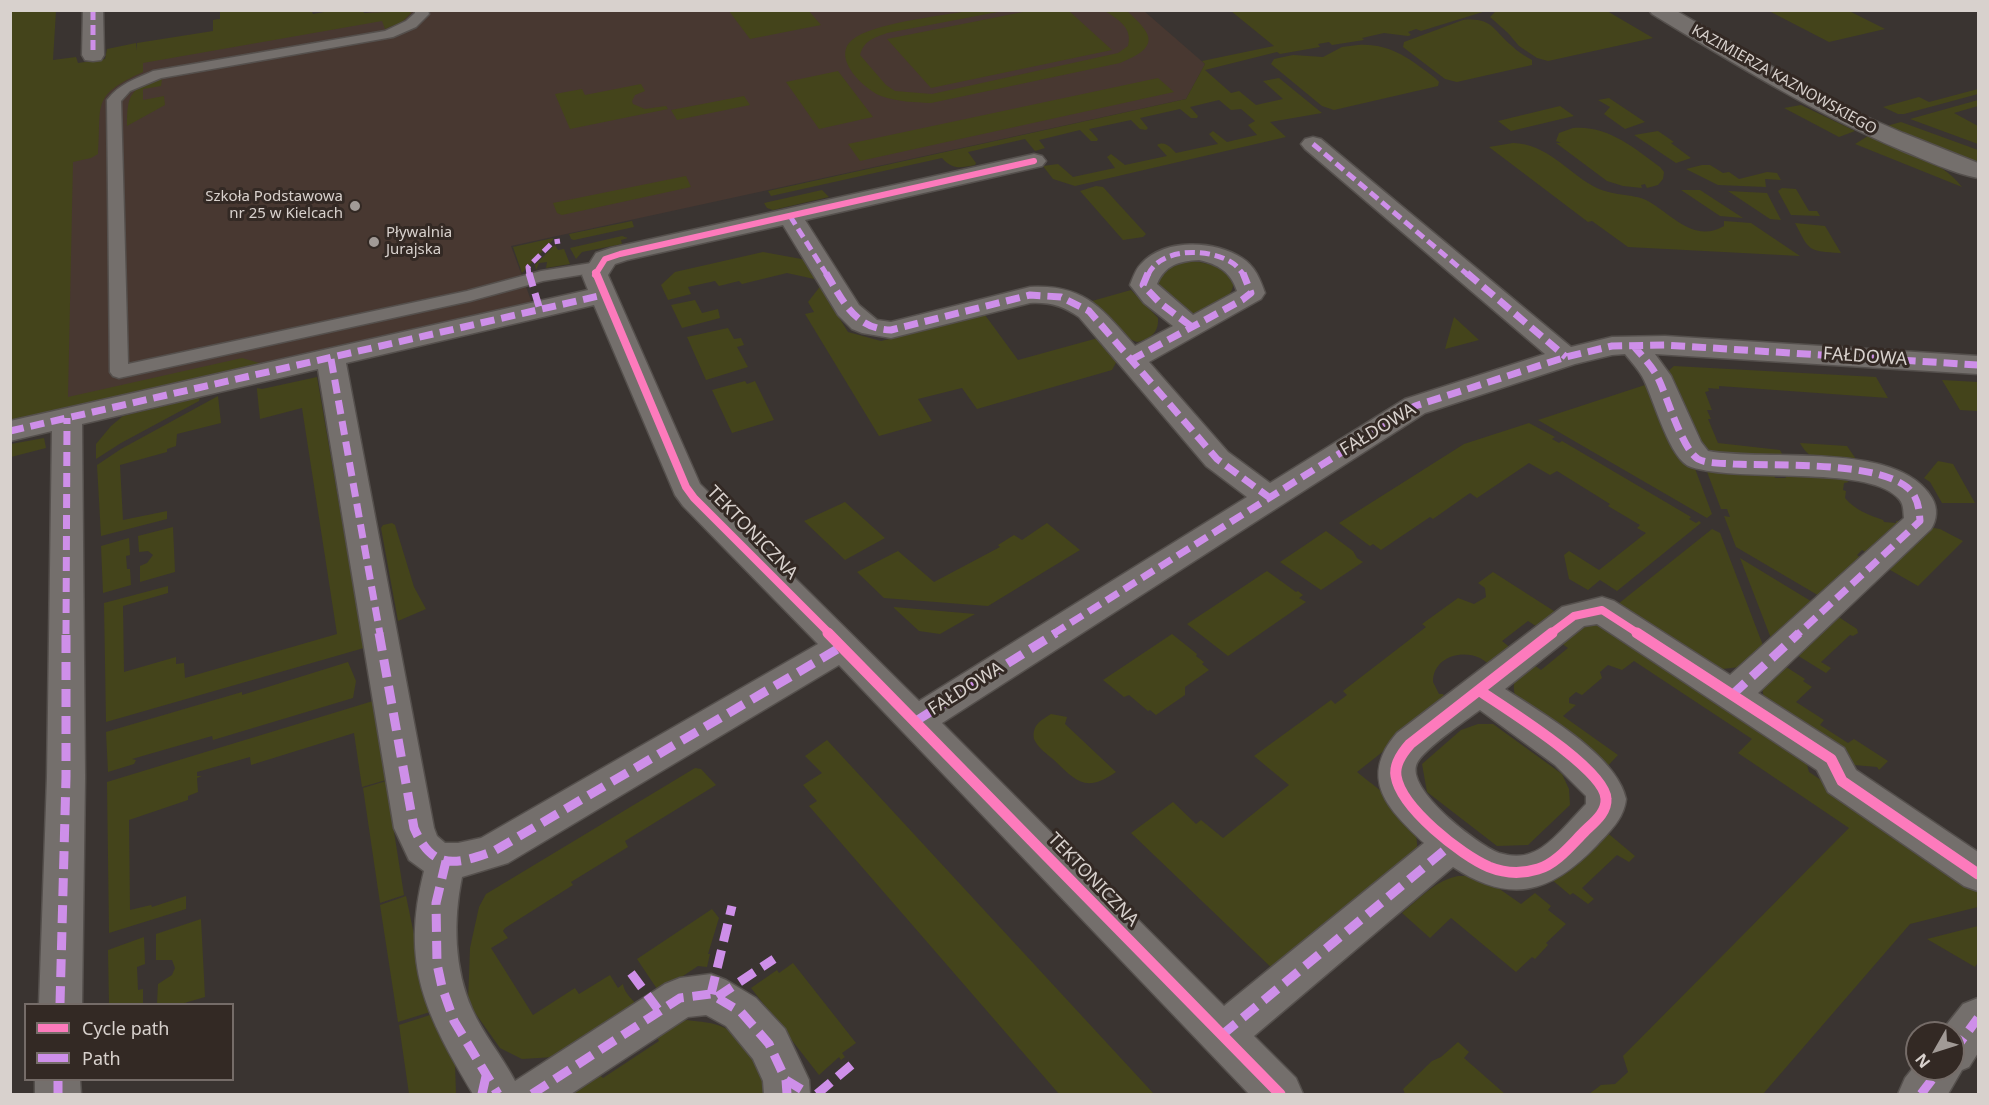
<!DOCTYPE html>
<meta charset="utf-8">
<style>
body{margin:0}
#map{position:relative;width:1989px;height:1105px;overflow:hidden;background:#3a3431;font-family:"Noto Sans",sans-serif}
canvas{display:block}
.frame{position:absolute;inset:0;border:12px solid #d8d1cd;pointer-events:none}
.legend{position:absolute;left:24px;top:1003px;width:210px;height:78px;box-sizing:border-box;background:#332924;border:2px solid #756c68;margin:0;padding:8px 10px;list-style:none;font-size:18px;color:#d8d1cd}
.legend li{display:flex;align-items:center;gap:12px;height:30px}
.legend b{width:30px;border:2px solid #756c68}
.north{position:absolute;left:1905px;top:1021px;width:60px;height:60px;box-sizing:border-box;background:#332924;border:2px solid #756c68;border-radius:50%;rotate:231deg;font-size:16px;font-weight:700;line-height:24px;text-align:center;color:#d8d1cd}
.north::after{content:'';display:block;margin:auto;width:21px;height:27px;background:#a19a96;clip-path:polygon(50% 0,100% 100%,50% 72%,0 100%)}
</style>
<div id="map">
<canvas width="1989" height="1105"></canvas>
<div class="frame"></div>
<ul class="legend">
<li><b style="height:8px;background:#fd7abc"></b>Cycle path</li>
<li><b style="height:8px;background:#ce8fe9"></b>Path</li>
</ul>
<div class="north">N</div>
</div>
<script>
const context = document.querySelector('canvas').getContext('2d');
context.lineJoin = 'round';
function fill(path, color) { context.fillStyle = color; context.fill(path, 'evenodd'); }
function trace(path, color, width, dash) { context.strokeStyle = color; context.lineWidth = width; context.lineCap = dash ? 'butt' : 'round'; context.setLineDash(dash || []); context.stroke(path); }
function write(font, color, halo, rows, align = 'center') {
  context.font = font + ' "Noto Sans",sans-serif'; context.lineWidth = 6; context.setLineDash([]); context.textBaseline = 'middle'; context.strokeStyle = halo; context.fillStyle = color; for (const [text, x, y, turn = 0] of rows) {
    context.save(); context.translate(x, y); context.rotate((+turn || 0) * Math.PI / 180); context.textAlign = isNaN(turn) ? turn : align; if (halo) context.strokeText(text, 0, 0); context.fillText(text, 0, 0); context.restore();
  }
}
const built = new Path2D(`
 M378,11H1144L1205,64L1186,99L511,246L532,303L11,422L10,116L121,54Z`);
const green = new Path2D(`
 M311,10L313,14L335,10L363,11L364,13L410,11L411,13L402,22L385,29L382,21L143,63V72C90,96 102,104 98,154L91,158L73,162L68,397L242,358L263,364L11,422L10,11H56L53,60L76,57L78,63L105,59L107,49L136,43L137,51V43L213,31V20L220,19V11Z
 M1068,10L1112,50L931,88L887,39L1028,11Z
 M729,11H809L821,25L750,39Z
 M968,11H1003L887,33C874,38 864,40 860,55L886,85L895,91L932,94L1118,53L1128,46C1133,28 1119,20 1105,11H1127C1155,36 1159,47 1120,63L931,103C914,102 898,102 881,96C864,89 831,58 852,40C872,23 940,16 968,11Z
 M1231,11H1486L1421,31L1416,29L1408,32L1411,35L1408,36L1384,33L1362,38L1364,40L1332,45L1329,42L1318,44L1320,47L1280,54L1277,52L1205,70L1231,93L1239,91L1256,105L1283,99L1263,81L1279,78L1322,113L1270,122L1286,137L1075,186L1053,179L1043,166L1058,164L1073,177L1115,168L1107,157L1111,154L1125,165L1167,156L1157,145C1165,140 1171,148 1176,153L1218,144L1209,134L1213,131L1227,142L1257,135L1248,125L1255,121L1241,109L1231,110L1219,100L1190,107L1198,116L1197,118H1191L1180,109L1140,118L1148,128L1146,130L1140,129L1131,120L1089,129L1098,139L1097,141H1091L1080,130L1039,140L1045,148L1035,151L1025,139L968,152L976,163L975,165C960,168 953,170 942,158L771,196L768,191L1186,99L1205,64L1202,61L1274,46Z
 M1501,11H1607L1653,38L1548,61L1537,58L1519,46L1508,33L1490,17L1495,12Z
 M1769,11H1849L1885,29L1829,42Z
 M1463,20C1492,17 1493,30 1512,46C1518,52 1525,56 1532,60V65L1457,82L1445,79L1403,47L1404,42Z
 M1358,45C1390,43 1410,59 1435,78L1439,82L1438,86L1334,110L1322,106L1271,64L1274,59L1293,55L1323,57L1342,47Z
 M838,71L873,117L819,129L786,82Z
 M1158,78L1174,92L860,161L848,144Z
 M162,79L161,86L143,89V100L164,96L165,105L127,126C127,95 130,87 162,79Z
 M641,84L645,91L635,95L632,101L633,104L645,109L666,106L668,109L570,129L555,94L582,89L585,95Z
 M1978,89V94L1904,114H1898L1883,107L1919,97L1929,102Z
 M744,96L750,105L677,120L671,110Z
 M1609,98L1645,122L1625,129L1604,114L1610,107L1598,100Z
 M1978,100V106L1954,113L1978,126V144L1910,119Z
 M1801,105L1855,131L1839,137L1784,108Z
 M1560,106L1574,116L1511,131L1498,121Z
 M1901,122L1978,150V162L1883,127Z
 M1573,128C1607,125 1633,147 1660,167L1664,172L1663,179L1658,185L1647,188L1645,184L1641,185L1642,188L1623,186L1607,181L1556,143H1561L1556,141L1559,133Z
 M1658,131L1674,142L1671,143L1691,158L1676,163L1634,135Z
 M1868,136C1900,150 1940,158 1962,187L1855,144Z
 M1513,143C1547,144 1566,171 1593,186C1610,196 1634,194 1646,200C1671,213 1693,244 1724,226V221L1751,223L1800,256L1628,247L1592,221L1588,222L1489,147Z
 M1702,165H1710L1723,173L1729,172L1739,179L1767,172L1777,173L1781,180L1765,179L1766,187L1718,185L1686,169Z
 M686,176L691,187L562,215L557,213L553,203Z
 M1096,186L1103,187L1146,234L1143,237L1123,240L1080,191Z
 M1782,188L1796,189L1809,211H1817L1820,216L1791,215L1778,191Z
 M822,190L829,197L773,210L767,208L764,203Z
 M1681,190H1700L1743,218L1720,216Z
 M1728,191L1767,193L1781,220L1770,219Z
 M632,221L634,227L574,240L571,239L569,234Z
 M1795,223L1825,226L1841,253C1808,251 1810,252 1795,223Z
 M622,236L628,238L621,240L622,244L582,252L576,259L570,248Z
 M553,238V240L522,273L513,247Z
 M555,245L558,250L564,249L570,264L546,268L547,262L539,263L536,270L535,265Z
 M763,252L807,260L819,280L787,273L742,284L739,281L719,286L715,281L688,287L691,294L668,300L661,285L675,272Z
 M1188,261C1204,261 1247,271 1229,295C1222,304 1205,310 1196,315C1181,306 1161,297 1156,280L1165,267Z
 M822,284L829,296L828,300L848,332L881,341L985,315L1018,360L1098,338L1118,359L1112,370L977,409L962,388L918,399L932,421L879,436L805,314L814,312L808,302Z
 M1131,290L1158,318C1159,333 1150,339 1137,342L1122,336L1092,301Z
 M695,300L702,313L718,309L720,318L682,328L671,305Z
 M1454,317L1479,340L1445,349Z
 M728,328L734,339L741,338L744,345L737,347L748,367L706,380L687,337Z
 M1674,366L1876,377L1888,398L1719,386V389L1708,388L1709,391L1705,392L1712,410H1707L1711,419H1708L1718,443L1780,450L1786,461L1713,455L1699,446L1667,372Z
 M317,377L364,648L106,722L104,603L168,586V593L123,606L124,672L176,657V664L184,663L185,678L337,634L302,408L260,419L257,390V388L262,389Z
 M1942,380L1978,382V411L1960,410Z
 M745,381L747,384L755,381L774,420L732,433L712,390Z
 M1648,384L1694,466L1712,514L1707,518L1538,420Z
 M218,396L221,423L177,434L176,446L167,449V452L120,465L123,520L167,511V519L101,536L97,465L121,449Z
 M200,397L199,401L121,443L96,459V444L111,426L123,416Z
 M1529,423L1555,437L1552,439L1559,443L1562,441L1691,517L1689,519L1696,523L1699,521L1701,523L1617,591L1600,580L1588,590L1569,579L1564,555L1569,551L1599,570L1646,533L1637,528L1640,525L1608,506L1610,504L1557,471L1550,475L1529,463L1477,498L1470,493L1433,519L1430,517L1381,550L1373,544L1370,546L1339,523L1464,444Z
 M44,438L46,448L11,457V444Z
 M1800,443L1847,446L1858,462C1836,464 1812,466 1800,443Z
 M1938,461L1953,464L1975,503H1942L1930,482L1924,478Z
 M1706,469L1774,473L1775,478H1786L1784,474L1840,477L1849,482L1844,483L1843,490L1846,491L1845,498C1855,510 1869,515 1883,520L1884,522L1896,523V521L1907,520L1869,554L1862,550L1857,555L1863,559L1821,597L1736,547L1724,516L1730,517L1727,509H1721Z
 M845,502L885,538L845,560L804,521Z
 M392,523L395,525L414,587L426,609L398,621L381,528L383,525Z
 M1047,523L1080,550L988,606L884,598L857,572L898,551L934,582L1000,547L998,545L1014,535L1022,540Z
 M173,527L175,572L140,582V566L147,563L153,555L148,551L139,552L138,536Z
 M1928,527L1940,529L1963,541L1918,586L1885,567Z
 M1712,529L1720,533L1764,648L1740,667L1722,669L1708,667L1613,608Z
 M1326,531L1353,551L1357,558L1363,562L1321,590L1280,562Z
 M129,538L130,555L126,556L127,569H130L131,585L103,593L101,546Z
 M1740,558L1814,603L1772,641Z
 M1267,571L1296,592L1298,591L1303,595L1299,598L1306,602L1228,656L1187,624Z
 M1493,572L1557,613L1539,628L1528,621L1502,641L1512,649L1492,666C1487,663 1484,660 1480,658C1460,649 1433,658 1433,682L1439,694H1443L1447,701L1357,772C1383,794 1421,814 1417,852L1277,973L1131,833L1173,802L1196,824L1201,820L1223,838L1289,785L1254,756L1331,700L1335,704L1347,695L1343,691L1426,627L1422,624L1458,598L1474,604L1486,597L1485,588L1478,583Z
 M894,608V607L975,614L940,634L919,631Z
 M1834,614L1857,629L1858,633L1853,636L1850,635L1821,662L1831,668L1826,673L1792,652Z
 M1582,625H1600L1803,750L1809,772L1978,885V907L1910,924L1763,1094H1589L1601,1085L1615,1084L1628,1072L1623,1056L1849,828L1738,753L1752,739L1634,661L1622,670L1608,665L1600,672L1602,678L1582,695L1576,692L1569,698V703L1576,705L1563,716L1618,755L1604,770L1519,705C1509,685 1514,676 1530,662L1541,670L1568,648L1557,640Z
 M1172,634L1197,654L1196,656L1204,662L1202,664L1209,670L1185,687V695L1156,715L1150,710L1148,711L1129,695L1124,697L1103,680Z
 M348,662L356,681L353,698L213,740L212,736L132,759L136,760L134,764L108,772L106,732L242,692V695Z
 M1780,663L1805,679L1803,681L1812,687L1796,702L1824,720L1820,725L1848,743L1854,739L1888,761L1879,770L1877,767L1854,765L1834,753L1764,698L1762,688Z
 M373,701L386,780L362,787L354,733L251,765L250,757L197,772V776H202L197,778L198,792L188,796V800L129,820L130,910L151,905L152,907L186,896V909L109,933L107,782Z
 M1051,714L1067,717L1065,724L1116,772C1086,793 1077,782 1054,760C1047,754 1038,748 1034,739C1032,725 1040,721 1051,714Z
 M1478,724H1493L1562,774L1569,789L1570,805L1528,845L1497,846L1427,792L1422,764L1461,730Z
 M827,740L1154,1094H1059L809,806L817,801L803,785L822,773L805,756Z
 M695,768L701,769L716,785L625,841L628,847L571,882L573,885L505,928L503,931L508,938L491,948L533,1015L575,988L579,994L610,975L618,988L623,984C624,993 633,1000 638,1006L554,1057L522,1059L500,1048L468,1003L470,948L479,907L486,894Z
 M386,781L404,895L380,903L363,788Z
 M1604,830L1635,856L1629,862L1617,855L1582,888L1594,899L1588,904L1573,893L1570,895L1551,879Z
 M1458,876H1481L1521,904L1535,893L1551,906L1548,910L1566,924L1546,943L1548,945L1535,959L1532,957L1516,972L1451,918L1430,938L1402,913C1419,899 1436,880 1458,876Z
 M406,896L430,1012L398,1022L380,905Z
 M712,909L719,918L708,954H710L707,967L698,966L659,992L637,959Z
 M201,919L205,997L181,1004H157L158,984L172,975L175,968L172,960H156V934Z
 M1978,926V962L1975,967L1927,939Z
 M144,937L145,964L137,967L138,990L143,989V1004H109L108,950Z
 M793,963L856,1043L842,1053L845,1057L841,1060L839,1057L819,1075L751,988L777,970L779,973Z
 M430,1015L455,1064L456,1094H409L399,1025Z
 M687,1020C700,1022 713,1022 725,1028C746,1038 766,1071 764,1094H568L598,1074L603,1078L659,1041L655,1035L677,1022Z
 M1458,1042L1469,1052L1464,1058L1505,1094H1405L1403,1089L1432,1061L1441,1057Z`);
const lane = new Path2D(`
 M415,10H428L429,14L416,27L393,37L161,78L130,91L121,101L128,364L467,291L541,271L598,262L604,263L606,267L604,271L543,281L470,301L119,378L113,376L110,372L107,100C119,84 135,79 153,71L385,31L406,21L415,13Z`);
const street = new Path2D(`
 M83,10H103L104,55L101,60L93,61L85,60L82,55Z
 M1649,10H1675L1783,73L1862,115L1903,133L1978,163V178C1952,173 1926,160 1901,150C1814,113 1733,63 1652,14Z
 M1313,137L1321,139L1571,347L1612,337L1665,336L1978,356V374L1655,354L1671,376L1701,442L1708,451C1767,462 1898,440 1932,498C1938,508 1937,520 1931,529L1758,693L1844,748L1856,770L1978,852V891L1964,886L1828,792L1817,770L1597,624L1584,626L1505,689C1541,713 1617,755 1626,799C1624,819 1609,832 1597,845C1551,893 1511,905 1453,867L1254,1036L1296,1078L1303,1094H1249L839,665L508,863L462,877C453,920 454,969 472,1009C483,1034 502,1056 515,1081L665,984L680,978L711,974L726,980L756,998L785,1029L809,1080L810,1094H764L763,1081L753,1059L726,1026L706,1015L688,1017L571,1094H473C426,1015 400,965 424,871L409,860L394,828L318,369L82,424L85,777L82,1004H39L47,777L52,431L10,441V421L588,290L582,275L596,253L611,248L1034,154L1042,156L1046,161L1042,166L805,220L859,305L877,320L891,322L1030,287C1085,284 1102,309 1135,346L1173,326L1144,303L1130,285C1133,278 1135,270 1141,264C1164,238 1214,240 1242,258C1255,266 1260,279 1265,293L1261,299L1149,362L1228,452L1270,483L1405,399L1545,354L1305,149L1301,144L1305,139ZM783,225L838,315L852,329L862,333L891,338L1030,303C1050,302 1063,306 1079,317L1206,466L1247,497L919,701L700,484L608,275L615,264L627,260ZM1199,260C1218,264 1231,272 1237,291L1193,315L1157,284C1165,265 1179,261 1199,260ZM594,305L675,495L683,506L818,644L481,838L458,843H445L437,836L434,828L346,363ZM1625,354C1632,363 1640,371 1644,380C1654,400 1670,461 1691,467C1741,483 1865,465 1897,497C1904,503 1903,509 1904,518L1730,675L1614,601L1602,597L1562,607L1397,733C1357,779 1389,810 1424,843L1224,1006L942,723L1425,413L1575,364L1612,355ZM1480,710L1555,765L1586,796V804C1572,818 1550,847 1531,853C1522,857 1509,856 1499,853C1478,845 1404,789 1417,763C1424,749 1466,720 1480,710Z
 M1978,998V1053L1969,1067L1962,1070L1948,1094H1898L1905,1078L1917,1063V1069H1953V1033H1940L1963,1004Z
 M35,1080H80L81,1094H35Z`);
const quietFar2 = new Path2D(`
 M93,10V55
 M1313,144L1468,275
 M790,216L827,275
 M529,275L528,267L553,242L560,241
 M1148,275C1161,246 1212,248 1234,264C1238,267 1241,272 1244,275`);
const quietFar1 = new Path2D(`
 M529,273L540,310
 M826,273C843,301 855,329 891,330L1030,295L1061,297L1089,311L1217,459L1270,498
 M1148,273L1143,285L1160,303L1192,327
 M1467,273L1566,357
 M1633,345C1641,355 1652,366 1658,378C1667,396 1682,449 1698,459C1707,464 1724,463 1734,464C1776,466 1876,461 1908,488C1918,497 1919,508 1920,521L1798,634
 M331,359L380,634
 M1131,360L1242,300L1251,293L1243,273
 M10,431L603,295
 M66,634L67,418
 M1053,634L1415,406L1566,357L1612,346L1665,345L1978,365`);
const quiet = new Path2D(`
 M379,633L414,828C433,871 455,865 494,851L841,647
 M1732,695L1799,633
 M916,721L1056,633
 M446,861L436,903L437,964L442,987L454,1021L498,1094
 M631,973L660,1012
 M711,994L732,906
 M717,997L774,959
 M60,1004L66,777V633
 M1222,1035L1452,844
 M1953,1052L1978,1018
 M58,1080V1094
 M786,1080L809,1094
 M482,1094L486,1076
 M532,1094L680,998L711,994L741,1012L769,1044L786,1080L787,1094
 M817,1094L855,1062
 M1921,1094L1940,1069`);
const cyclewayFar2 = new Path2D(`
 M595,275L605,259L620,254L1034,161`);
const cyclewayFar1 = new Path2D(`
 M596,273L686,487L694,498L830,634
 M1550,634L1574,616L1602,610L1639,634`);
const cycleway = new Path2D(`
 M828,633L1280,1094
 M1637,633L1831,759L1842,781L1978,874
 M1480,691C1505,708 1606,770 1606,799C1607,813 1593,823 1584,832C1571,845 1556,864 1538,869C1522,874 1504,873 1489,867C1461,855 1401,808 1396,776C1394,764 1402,753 1410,744L1552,633`);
const markers = [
 [355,206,6,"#a19a96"],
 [374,242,6,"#a19a96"]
];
const farStreetnames = [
 ["KAZIMIERZA KAZNOWSKIEGO",1784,80,29]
];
const farPoinames = [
 ["Szkoła Podstawowa",343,197],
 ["nr 25 w Kielcach",343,214],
 ["Pływalnia",386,233,"left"],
 ["Jurajska",386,250,"left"]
];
const streetNames = [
 ["FAŁDOWA",1865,357,4],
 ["FAŁDOWA",1378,430,-31],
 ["TEKTONICZNA",752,533,46],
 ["FAŁDOWA",966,689,-32],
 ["TEKTONICZNA",1093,880,46]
];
fill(built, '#483831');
fill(green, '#44441b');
trace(lane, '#55504d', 3);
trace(street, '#55504d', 3);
fill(lane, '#746f6c');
fill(street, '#746f6c');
trace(quietFar2, '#ce8fe9', 5, [10, 5]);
trace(quietFar1, '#ce8fe9', 7, [14, 7]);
trace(quiet, '#ce8fe9', 9, [18, 9]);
trace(cyclewayFar2, '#fd7abc', 6);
trace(cyclewayFar1, '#fd7abc', 8);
trace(cycleway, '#fd7abc', 11);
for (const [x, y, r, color] of markers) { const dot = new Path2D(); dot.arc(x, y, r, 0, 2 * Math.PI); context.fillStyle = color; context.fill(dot); trace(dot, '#332924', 2); }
write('15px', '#d8d1cd', '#332924', farStreetnames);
write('15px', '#d8d1cd', '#332924', farPoinames, 'right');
write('18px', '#d8d1cd', '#332924', streetNames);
</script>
